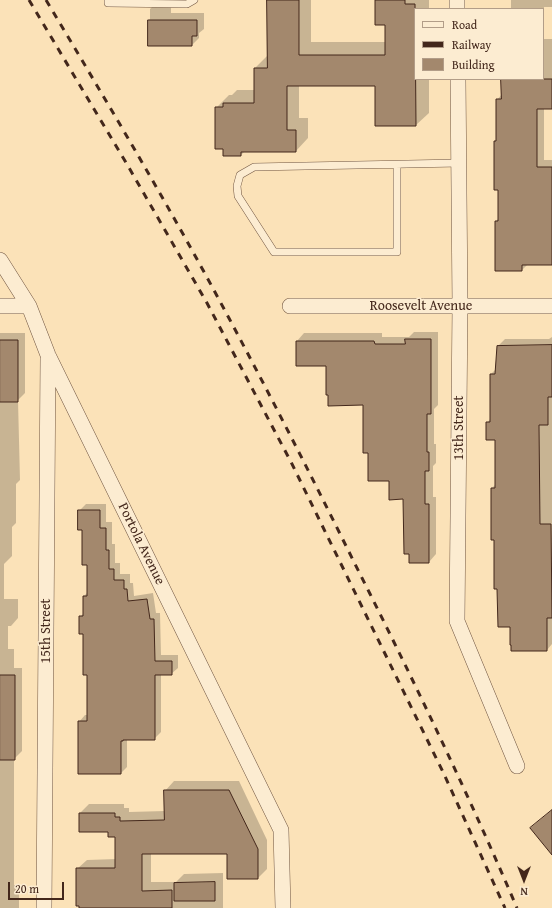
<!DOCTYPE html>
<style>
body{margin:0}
#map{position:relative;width:552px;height:908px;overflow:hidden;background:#fbe2b8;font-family:"Gentium Book Plus",serif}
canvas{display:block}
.legend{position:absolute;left:414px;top:8px;width:130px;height:72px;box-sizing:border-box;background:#fcecd1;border:1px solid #b29d88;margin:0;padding:5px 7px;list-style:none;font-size:12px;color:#43271b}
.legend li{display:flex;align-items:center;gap:8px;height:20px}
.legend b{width:20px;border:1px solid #b29d88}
.north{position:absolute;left:504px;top:860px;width:40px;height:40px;-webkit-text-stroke:3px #fcecd1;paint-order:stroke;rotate:180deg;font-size:11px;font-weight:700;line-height:16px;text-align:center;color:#43271b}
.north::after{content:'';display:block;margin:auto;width:14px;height:18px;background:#43271b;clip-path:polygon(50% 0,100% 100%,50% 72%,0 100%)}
.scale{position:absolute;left:8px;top:882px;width:56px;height:18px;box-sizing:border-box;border:2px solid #43271b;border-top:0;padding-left:5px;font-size:12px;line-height:14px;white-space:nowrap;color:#43271b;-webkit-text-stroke:3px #fcecd1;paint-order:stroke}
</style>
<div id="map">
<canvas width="552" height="908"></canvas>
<ul class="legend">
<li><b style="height:5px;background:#fcecd1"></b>Road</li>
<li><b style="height:5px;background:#43271b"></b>Railway</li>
<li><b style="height:11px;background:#a3886d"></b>Building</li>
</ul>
<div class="north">N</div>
<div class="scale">20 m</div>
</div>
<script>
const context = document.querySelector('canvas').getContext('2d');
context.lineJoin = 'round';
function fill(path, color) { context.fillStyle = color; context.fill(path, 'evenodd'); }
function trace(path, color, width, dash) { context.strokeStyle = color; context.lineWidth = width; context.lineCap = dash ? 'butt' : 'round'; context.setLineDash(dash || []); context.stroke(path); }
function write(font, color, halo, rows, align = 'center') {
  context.font = font + ' "Gentium Book Plus",serif'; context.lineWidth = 3; context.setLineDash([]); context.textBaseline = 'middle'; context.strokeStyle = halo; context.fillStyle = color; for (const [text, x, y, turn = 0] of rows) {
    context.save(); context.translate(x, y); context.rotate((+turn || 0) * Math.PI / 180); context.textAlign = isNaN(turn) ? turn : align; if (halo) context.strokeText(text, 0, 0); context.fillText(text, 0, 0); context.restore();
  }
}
const shadow = new Path2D(`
 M268,0H311V42H386V24L376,0H429V9H415V79H429V113L416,125H376V85H299V118H308V138L296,151H245L241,155L224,148L216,108L229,95H232L237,90H255V68L268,55Z
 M511,0H552V7H544V39H552V108H544V160H552V264H528L522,270L496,221L499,218V189L495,141L497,139V100L502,94V79H543V9H511Z
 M157,2H171V13H204V29L199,33V38L192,45H149V20L150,19V9Z
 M414,332H438V405L434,409V444H436V463L433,466V497H436V554L429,562L410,553L404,498L369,452L364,404L329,394L327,365L297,341L304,333H382V337H409Z
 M0,333H25V393L18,400L20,480L16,484V523L12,527V556L4,564V599H18V618L11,626H8V649H14V668H22V751L14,759V885H19V908H0Z
 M552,337V644L547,650L511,626L498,588L492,488L496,484V439L487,423L491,418V374L496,369L498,346L505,339H549Z
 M86,504H106V522H112V544H115V563H120V574H130V583H133L134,596L153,593L156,613H160L161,655H178V668L171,674H161V732L154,739H127V767L121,773L79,722L85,715H88V674L84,633L80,617L84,613V596L88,592V564L79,511Z
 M174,781H239L267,840V869L258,878L228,853H151V882H176L184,874L223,873V908H80L77,869L87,860L116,859V836L80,813L89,804H124V808H129V812L165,811V791Z`);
const building = new Path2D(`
 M267,0H299V55H385V25H375V0H405V4H415L416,126H375V86H287V130H296V152H241V156H223V149H215V107H223V103H254V68H267Z
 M148,20H197V36H192V46H148Z
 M501,79H552V109H537V167H552V265H522V271H495V221H498V190H494V141H496V99H501Z
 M405,339H431V414H427V452H429V471H425V504H429V563H409V554H404L403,499L389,500V481H368V453H363V405L328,406V395H326V366H296V341H374L375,344H405Z
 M0,340H18V402H0Z
 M552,345V397H548V425H539L540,524H551L552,618H547V651H511V645H510V627H498L497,589H494V540H491V488H495V440H486V422H490V374H495L497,346Z
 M78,510H100V528H106V550H109V569H114V580H124V589H127L128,601L147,599L150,619H154L155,661H172V675H155V740H123V741H121V774H78V721H87V675H83V634H79V616H83V596H87V565H82V530H78Z
 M0,675H15V760H0Z
 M164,790H229L258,849V879H227V854H142V891L172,890V908H79V906H76V868H115V837H108V832H79V813H115V817H120V821L164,820Z
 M552,810V855L530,828Z
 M215,882V901H174V883Z`);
const lane = new Path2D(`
 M108,0V3L187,4L194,0
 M397,165V252H274L238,196L237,186L240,175L254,167L459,163`);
const street = new Path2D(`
 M457,0V9
 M458,79L460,306L457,621L517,766
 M0,260L29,306L48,355L281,830L283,908
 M0,306H29
 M290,306H552
 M44,908L48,358`);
const rail = new Path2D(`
 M29,0L128,166L207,303L291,462L443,772L505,908
 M46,0C104,97 162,194 216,294C264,383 310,473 355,564C412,677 467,791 517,908`);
const streetNames = [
 ["Roosevelt Avenue",421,306],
 ["13th Street",459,428,-90],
 ["Portola Avenue",141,544,64],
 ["15th Street",46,631,-90]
];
fill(shadow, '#0003');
fill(building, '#a3886d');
trace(building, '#43271b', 1);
trace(lane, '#715642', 8);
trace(street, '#715642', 16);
trace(lane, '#fcecd1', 7);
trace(street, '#fcecd1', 15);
trace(rail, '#43271b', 3, [7, 7]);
write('14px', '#43271b', '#fcecd1', streetNames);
</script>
